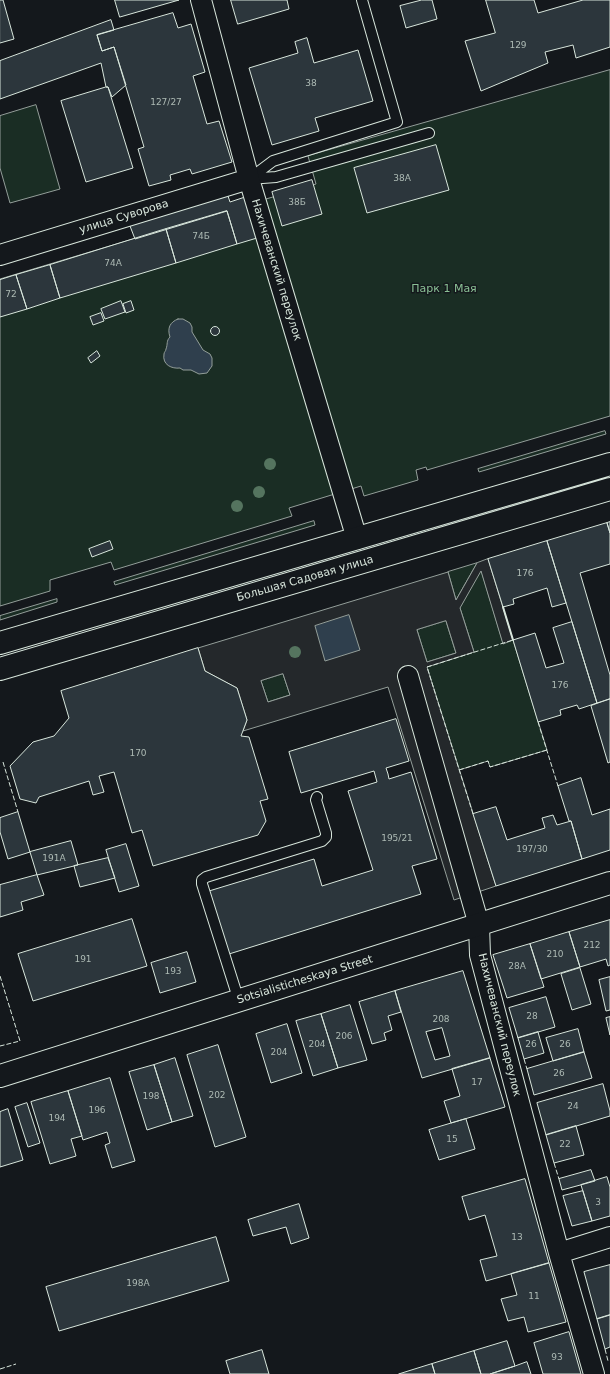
<!DOCTYPE html>
<meta charset="utf-8">
<style>
body{margin:0}
canvas{display:block;background:#14181c}
</style>
<canvas width="610" height="1374"></canvas>
<script>
const context = document.querySelector('canvas').getContext('2d');
context.lineJoin = 'round';
function fill(path, color) { context.fillStyle = color; context.fill(path, 'evenodd'); }
function trace(path, color, width, dash) { context.strokeStyle = color; context.lineWidth = width; context.lineCap = dash ? 'butt' : 'round'; context.setLineDash(dash || []); context.stroke(path); }
function write(font, color, halo, rows, align = 'center') {
  context.font = font + ' "DejaVu Sans",sans-serif'; context.lineWidth = 3; context.setLineDash([]); context.textBaseline = 'middle'; context.strokeStyle = halo; context.fillStyle = color; for (const [text, x, y, turn = 0] of rows) {
    context.save(); context.translate(x, y); context.rotate((+turn || 0) * Math.PI / 180); context.textAlign = isNaN(turn) ? turn : align; if (halo) context.strokeText(text, 0, 0); context.fillText(text, 0, 0); context.restore();
  }
}
const green = new Path2D(`
 M610,70V416L427,470L426,467L416,470L418,480L364,496L361,486L289,508L292,516L114,570L111,562L50,580V591L0,606V279L316,184L308,156Z
 M36,105L60,189L10,203L0,168V116Z
 M605,431L606,434L479,472L478,469Z
 M314,521L315,525L115,585L114,582Z
 M477,563L456,600L448,572Z
 M481,570L503,643L513,640L547,750L490,767L488,761L459,770L427,667L474,652L460,608Z
 M57,599V602L0,620V616Z
 M446,621L456,653L427,662L417,630Z
 M283,674L290,695L268,702L261,681Z`);
const parking = new Path2D(`
 M488,559L513,640L503,644L481,571L460,608L474,652L427,667L496,886L454,900L388,687L243,731L247,720L237,688L205,671L198,648L448,572L456,600L477,563ZM446,621L456,653L427,662L417,630ZM283,674L290,695L268,702L261,681Z`);
const water = new Path2D(`
 M178,319H183L190,323L192,327V332L203,350L210,354L212,358V366L207,373L199,374L191,370H183L180,368C172,369 162,365 164,354C164,352 166,351 166,349C168,344 166,341 170,337C167,328 170,322 178,319Z
 M349,615L360,650L325,661L315,626Z`);
const building = new Path2D(`
 M0,0H3L14,39L0,43Z
 M115,0H179L120,17Z
 M231,0H287L289,9L238,24Z
 M422,0H432L437,19L406,28L400,6Z
 M486,0H534L538,13L583,0H610V47L576,58L573,45L545,52L548,63L481,91L465,41L495,33Z
 M173,13L178,28L191,24L205,72L193,76L207,124L219,121L232,162L192,174L190,169L170,175L171,180L149,186L138,149L144,147L114,47L102,51L97,35Z
 M111,20L114,30L97,35L102,51L114,47L126,85L112,97L108,87H106L101,63L0,99V61Z
 M307,38L314,63L358,50L373,101L315,118L319,131L272,145L249,68L298,53L295,42Z
 M106,87H108L133,168L86,182L61,101Z
 M436,145L449,190L367,213L354,168Z
 M312,180L322,214L282,226L272,192Z
 M228,196L230,202L245,197L257,238L237,244L227,211L135,239L130,226Z
 M227,211L237,244L176,263L166,229Z
 M166,229L176,263L60,298L50,265Z
 M50,265L60,298L27,309L16,275Z
 M16,275L27,309L0,317V280Z
 M121,301L125,312L105,319L101,309Z
 M131,301L134,310L126,313L123,304Z
 M101,313L104,321L93,325L90,317Z
 M210.5 331a4.5 4.5 0 1 1 9 0a4.5 4.5 0 1 1-9 0Z
 M97,351L100,356L91,363L88,358Z
 M610,522V533L607,523Z
 M607,523L610,533V564L580,573L610,675V699L597,703L547,541Z
 M110,541L113,549L92,557L89,549Z
 M547,541L566,603L552,607L547,588L513,599L514,604L503,607L488,559Z
 M572,622L597,703L579,709L577,705L560,710L561,715L538,722L513,640L535,633L546,668L564,663L553,628Z
 M198,648L205,671L237,688L247,720L241,736L249,737L268,799L260,801L266,821L258,835L153,866L142,830L132,833L114,772L99,776L104,792L93,795L89,781L39,797L36,803L20,799L10,766L33,742L54,736L69,718L61,691Z
 M610,699V762L608,763L591,706Z
 M396,719L409,761L386,768L388,774L389,779L411,772L437,859L412,866L421,894L229,954L209,891L314,859L322,886L373,870L348,791L377,782L374,771L301,793L289,752Z
 M581,778L592,815L610,809V850L582,859L571,821H569L558,786Z
 M496,807L507,840L545,828L542,818L553,815L557,825L571,821L582,859L496,886L473,814Z
 M18,812L30,852L8,859L0,832V818Z
 M71,841L78,865L37,875L30,852Z
 M126,844L139,886L119,892L106,850Z
 M108,858L115,878L80,887L74,866Z
 M37,875L44,895L21,902L23,910L0,917V885Z
 M132,919L147,966L33,1001L18,954Z
 M610,920V965L608,966L606,959L580,967L569,932Z
 M569,932L580,967L541,979L530,944Z
 M530,944L544,987L507,998L493,955Z
 M187,952L196,982L160,993L151,963Z
 M580,968L591,1004L572,1010L561,974Z
 M463,971L490,1058L422,1078L395,991ZM442,1028L450,1056L435,1060L426,1032Z
 M610,977V1010L606,1011L599,980Z
 M395,991L401,1012L388,1016L392,1030L384,1033L386,1040L372,1044L359,1002Z
 M546,997L555,1027L518,1038L509,1008Z
 M350,1005L367,1060L338,1068L321,1014Z
 M321,1014L338,1068L313,1076L296,1021Z
 M610,1017V1035L606,1018Z
 M287,1024L302,1073L271,1083L256,1034Z
 M578,1029L584,1052L553,1061L546,1038Z
 M538,1032L544,1053L524,1059L518,1038Z
 M218,1045L246,1137L215,1147L187,1055Z
 M584,1052L592,1078L534,1095L527,1069Z
 M175,1058L193,1116L172,1122L154,1065Z
 M490,1058L505,1107L451,1123L444,1101L460,1096L452,1069Z
 M154,1065L172,1122L147,1130L129,1072Z
 M110,1078L135,1161L112,1168L105,1145L110,1143L107,1132L83,1140L68,1091Z
 M603,1084L610,1111V1116L546,1135L537,1103Z
 M68,1091L82,1136L71,1139L76,1156L50,1164L31,1102Z
 M27,1103L40,1143L28,1147L15,1107Z
 M8,1109L23,1160L0,1167V1112Z
 M466,1119L475,1149L439,1160L429,1130Z
 M576,1126L584,1155L554,1163L546,1135Z
 M591,1170L595,1181L562,1190L559,1179Z
 M607,1177L610,1187V1216L592,1221L581,1185Z
 M525,1179L549,1263L486,1281L480,1260L497,1256L485,1215L469,1220L462,1197Z
 M583,1191L592,1221L572,1226L563,1196Z
 M299,1204L309,1238L291,1244L286,1227L253,1236L248,1220Z
 M216,1237L229,1281L59,1331L46,1287Z
 M549,1263L566,1322L528,1332L524,1317L508,1321L501,1299L517,1295L511,1274Z
 M610,1265V1315L597,1319L584,1272Z
 M610,1315V1347L605,1349L597,1319Z
 M569,1332L581,1374H543L534,1343Z
 M507,1341L515,1366L490,1374H481L474,1351Z
 M262,1350L269,1374H230L226,1361Z
 M474,1351L481,1374H435L432,1364Z
 M527,1362L531,1374H490L515,1366Z
 M432,1364L435,1374H399Z`);
const lane = new Path2D(`
 M249,179L273,161L397,122L362,0
 M249,179L276,177L429,133
 M239,1001L202,884V880L206,877L322,841L326,837V833L316,800L317,797`);
const street = new Path2D(`
 M201,0L249,179L357,539
 M0,255L249,179
 M408,676L479,925L480,955L559,1253L594,1374
 M559,1253L610,1237`);
const secondary = new Path2D(`
 M0,643L610,464
 M0,669L610,489
 M0,1076L610,883`);
const fence = new Path2D(`
 M538,722L558,786
 M3,762L18,812
 M459,770L488,761L490,767L547,750
 M473,814L427,667L513,640
 M0,976L20,1041L0,1046
 M524,1059L527,1069
 M554,1163L559,1179
 M605,1349L608,1361
 M0,1369L16,1364`);
const wall = new Path2D(`
 M503,607L513,640`);
const trees = [
 [270,464],
 [259,492],
 [237,506],
 [295,652]
];
const numberNames = [
 ["129",518,46],
 ["38",311,84],
 ["127/27",166,103],
 ["38А",402,179],
 ["38Б",297,203],
 ["74Б",201,237],
 ["74А",113,264],
 ["72",11,295],
 ["176",525,574],
 ["176",560,686],
 ["170",138,754],
 ["195/21",397,839],
 ["197/30",532,850],
 ["191А",54,859],
 ["212",592,946],
 ["210",555,955],
 ["191",83,960],
 ["28А",517,967],
 ["193",173,972],
 ["28",532,1017],
 ["208",441,1020],
 ["206",344,1037],
 ["204",317,1045],
 ["26",531,1045],
 ["26",565,1045],
 ["204",279,1053],
 ["26",559,1074],
 ["17",477,1083],
 ["202",217,1096],
 ["198",151,1097],
 ["24",573,1107],
 ["196",97,1111],
 ["194",57,1119],
 ["15",452,1140],
 ["22",565,1145],
 ["3",598,1203],
 ["13",517,1238],
 ["198А",138,1284],
 ["11",534,1297],
 ["93",557,1358]
];
const streetNames = [
 ["улица Суворова",124,217,-17],
 ["Нахичеванский переулок",276,270,73],
 ["Большая Садовая улица",305,579,-16],
 ["Sotsialisticheskaya Street",305,980,-17],
 ["Нахичеванский переулок",499,1025,76]
];
const parkNames = [
 ["Парк 1 Мая",444,289]
];
fill(green, '#1a2d24');
trace(green, '#939e99', 1);
fill(parking, '#24282b');
trace(parking, '#939e99', 1);
fill(water, '#2f3f4d');
trace(water, '#939e99', 1);
fill(building, '#2c363c');
trace(building, '#d8e6dc', 1);
trace(lane, '#d8e6dc', 12);
trace(street, '#d8e6dc', 22);
trace(secondary, '#d8e6dc', 24);
trace(lane, '#14181c', 10);
trace(street, '#14181c', 20);
trace(secondary, '#14181c', 22);
trace(fence, '#d8e6dc', 1, [5, 2]);
trace(wall, '#d8e6dc', 2);
context.fillStyle = '#55745f';
for (const [x, y] of trees) { context.beginPath(); context.arc(x, y, 6, 0, 2 * Math.PI); context.fill(); }
write('9px', '#adbab4', null, numberNames);
write('11px', '#d8e6dc', '#14181c', streetNames);
write('11px', '#8ac095', '#14181c', parkNames);
</script>
